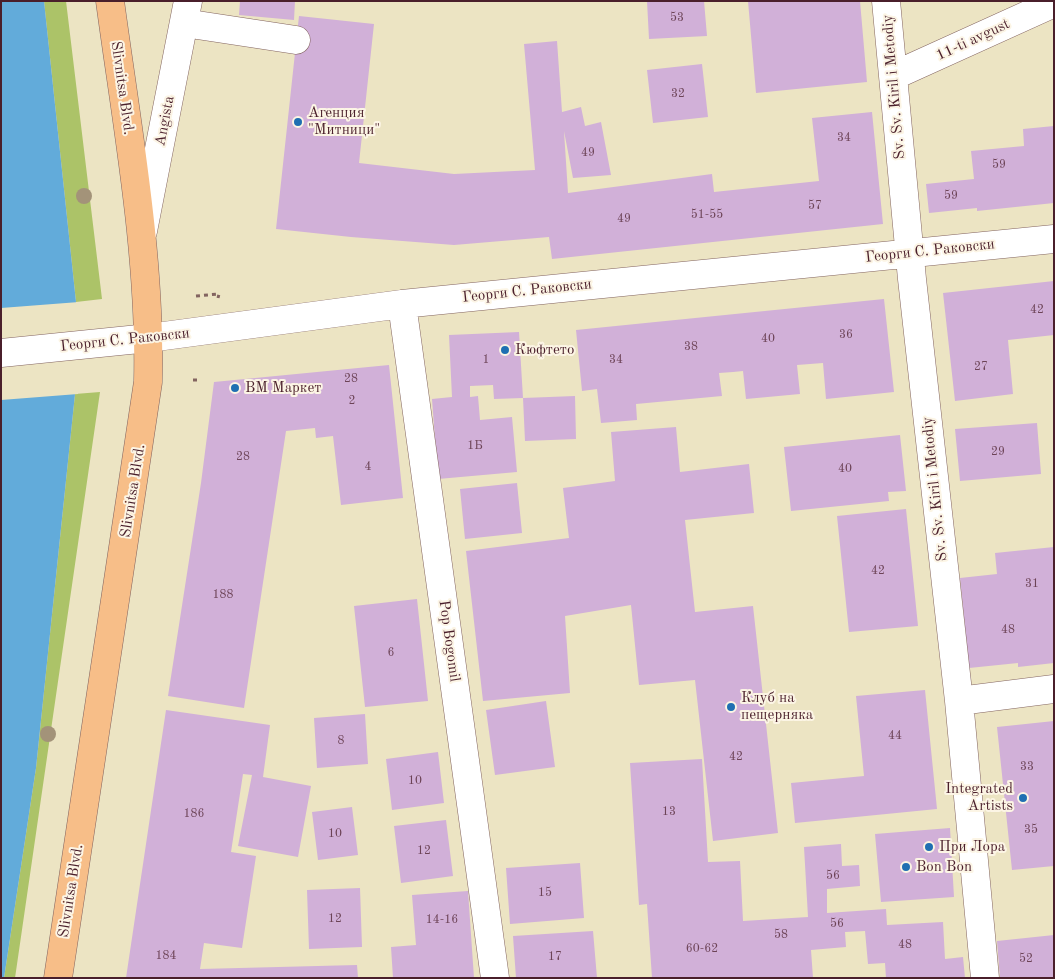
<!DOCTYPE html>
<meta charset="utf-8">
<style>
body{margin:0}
#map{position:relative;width:1055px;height:979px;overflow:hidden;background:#ece4c3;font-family:"Old Standard TT",serif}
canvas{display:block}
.frame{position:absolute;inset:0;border:2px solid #4a1f2b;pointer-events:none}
</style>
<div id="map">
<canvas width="1055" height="979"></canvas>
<div class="frame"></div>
</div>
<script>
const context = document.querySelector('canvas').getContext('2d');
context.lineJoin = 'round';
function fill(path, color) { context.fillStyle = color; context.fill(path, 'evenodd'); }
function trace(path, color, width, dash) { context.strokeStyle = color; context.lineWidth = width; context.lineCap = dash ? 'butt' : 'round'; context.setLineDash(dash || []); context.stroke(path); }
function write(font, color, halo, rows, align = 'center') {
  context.font = font + ' "Old Standard TT",serif'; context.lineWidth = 4; context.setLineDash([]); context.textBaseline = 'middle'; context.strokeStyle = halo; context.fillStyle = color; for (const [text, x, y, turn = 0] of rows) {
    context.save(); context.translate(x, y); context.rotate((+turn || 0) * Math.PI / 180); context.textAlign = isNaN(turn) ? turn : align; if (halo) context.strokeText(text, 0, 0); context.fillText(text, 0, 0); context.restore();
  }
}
const green = new Path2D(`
 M44,1H66L102,299L76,302Z
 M100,392L15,978H4L36,768L75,394Z`);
const water = new Path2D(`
 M1,1H44L76,302L75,394L36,768L4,978H1Z`);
const pier = new Path2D(`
 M79,302L78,394L1,400V308Z`);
const building = new Path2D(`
 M240,1H295L294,20L239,15Z
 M647,1H704L707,36L649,39Z
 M748,1H860L867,82L756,93Z
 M299,16L374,24L359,163L454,174L535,170L524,44L557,41L562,112L581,107L585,126L601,122L611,175L573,178L564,131L568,193L712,174L714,192L819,181L812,118L872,112L883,224L552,259L549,237L454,245L351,237L276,229Z
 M702,64L708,117L653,123L647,70Z
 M1054,126V203L977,211V208L929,213L926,184L974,179L971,151L1024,146L1023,129Z
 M1054,281V335L1008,340L1013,394L955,401L943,293Z
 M884,299L894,392L826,399L823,363L797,365L800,394L746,399L743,371L733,372L719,373L722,396L636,404L637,420L601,423L597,389L582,391L576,330Z
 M519,332L523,398L494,399L493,385L470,386V397L478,396L480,420L512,417L517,472L438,479L432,399L452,397L449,335Z
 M389,365L403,498L341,505L333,436L316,438L315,428L286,431L244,708L168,696L201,483L214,382Z
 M575,396L576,439L525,441L523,398Z
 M1037,423L1041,474L960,481L955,429Z
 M676,427L680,472L749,464L754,513L685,520L695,612L753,606L778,833L713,841L695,680L639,685L631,605L565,616L570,693L483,701L466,551L569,538L563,488L615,481L611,432Z
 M900,435L906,491L888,492L889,501L791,511L784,447Z
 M517,483L522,533L465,539L460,489Z
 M906,509L918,626L849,632L837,516Z
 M1054,547V663L1018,667V663L969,668L960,578L997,574L995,553Z
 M417,599L428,701L365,707L354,606Z
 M925,690L937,809L795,823L791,783L864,776L856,696Z
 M546,701L555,767L495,775L486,710Z
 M166,710L270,725L263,777L311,786L298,857L238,846L252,775L243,774L231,852L256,856L242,948L204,943L200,969L357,965L358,978H126Z
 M365,714L368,764L317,768L314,718Z
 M1054,721V866L1012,870L997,727Z
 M438,752L444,803L392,810L386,759Z
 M702,759L708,862L740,861L743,921L808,917L804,847L841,844L842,866L859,865L860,886L827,889V913L886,909L887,925L943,922L945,959L963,957L965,978H886L885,963L868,964L865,931L845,932L846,947L811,950L813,978H652L647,904L639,905L630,763Z
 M352,807L358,855L318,860L312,812Z
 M446,820L453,876L401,883L394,826Z
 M950,828L954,897L881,902L875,834Z
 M580,863L584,918L510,924L506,868Z
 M360,888L362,947L309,949L307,890Z
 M468,891L474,978H393L391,947L416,945L412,895Z
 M593,931L597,978H516L513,936Z
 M1054,935V978H1000L997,941Z`);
const path = new Path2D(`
 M196,296L219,294L218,298
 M193,380H199`);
const minor = new Path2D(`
 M886,1L912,279L959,701L985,978
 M184,23L296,40
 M893,76L1054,3
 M143,231L188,1
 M402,304L495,978
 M1,353L149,338L402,304L1054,239
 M959,701L1054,689`);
const major = new Path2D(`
 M58,978L148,382C151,255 127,127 110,1`);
const trees = [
 [84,196],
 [48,734]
];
const markers = [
 [298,122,5,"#1f6fb2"],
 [505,350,5,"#1f6fb2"],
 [235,388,5,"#1f6fb2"],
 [731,707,5,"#1f6fb2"],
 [1023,798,5,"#1f6fb2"],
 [929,847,5,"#1f6fb2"],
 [906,867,5,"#1f6fb2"]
];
const numberNames = [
 ["53",677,18],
 ["32",678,94],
 ["34",844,138],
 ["49",588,153],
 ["59",999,165],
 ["59",951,196],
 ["57",815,206],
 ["51-55",707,215],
 ["49",624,219],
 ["42",1037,310],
 ["36",846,335],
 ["40",768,339],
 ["38",691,347],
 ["1",486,360],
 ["34",616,360],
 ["27",981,367],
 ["28",351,379],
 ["2",352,401],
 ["1Б",475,446],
 ["29",998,452],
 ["28",243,457],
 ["4",368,467],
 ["40",845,469],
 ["42",878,571],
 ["31",1032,584],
 ["188",223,595],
 ["48",1008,630],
 ["6",391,653],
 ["44",895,736],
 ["8",341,741],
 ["42",736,757],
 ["33",1027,767],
 ["10",415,781],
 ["13",669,812],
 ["186",194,814],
 ["35",1031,830],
 ["10",335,834],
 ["12",424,851],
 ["56",833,876],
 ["15",545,893],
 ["12",335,919],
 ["14-16",442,920],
 ["56",837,924],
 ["58",781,935],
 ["48",905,945],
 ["60-62",702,949],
 ["184",166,956],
 ["17",555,957],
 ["52",1026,959]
];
const streetNames = [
 ["11-ti avgust",973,40,-25],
 ["Sv. Sv. Kiril i Metodiy",894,87,-95],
 ["Slivnitsa Blvd.",122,88,82],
 ["Angista",165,121,-79],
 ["Георги С. Раковски",930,251,-6],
 ["Георги С. Раковски",527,291,-6],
 ["Георги С. Раковски",125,340,-6],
 ["Sv. Sv. Kiril i Metodiy",935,489,-96],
 ["Slivnitsa Blvd.",133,491,-81],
 ["Pop Bogomil",449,641,82],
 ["Slivnitsa Blvd.",71,891,-81]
];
const poiNames = [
 ["Агенция",308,113],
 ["\"Митници\"",308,130],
 ["Кюфтето",515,350],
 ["ВМ Маркет",245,388],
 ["Клуб на",741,698],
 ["пещерняка",741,715],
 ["Integrated",1013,789,"right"],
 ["Artists",1013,806,"right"],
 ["При Лора",939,847],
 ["Bon Bon",916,867]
];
fill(green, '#acc368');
fill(water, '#62abda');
fill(pier, '#ece4c3');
fill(building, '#d1b0d8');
trace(minor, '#836460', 29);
trace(major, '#836460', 29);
trace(path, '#836460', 3, [4, 4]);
trace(minor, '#fff', 28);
trace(major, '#f7be88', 28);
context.fillStyle = '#a39379';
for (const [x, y] of trees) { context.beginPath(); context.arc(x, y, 8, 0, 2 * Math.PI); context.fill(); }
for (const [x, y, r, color] of markers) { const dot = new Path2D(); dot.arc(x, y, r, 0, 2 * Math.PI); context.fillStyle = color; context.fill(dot); trace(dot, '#fcf5e5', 2); }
write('12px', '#6c4356', null, numberNames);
write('15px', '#4a1f2b', '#fcf5e5', streetNames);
write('15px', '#4a1f2b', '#fcf5e5', poiNames, 'left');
</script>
